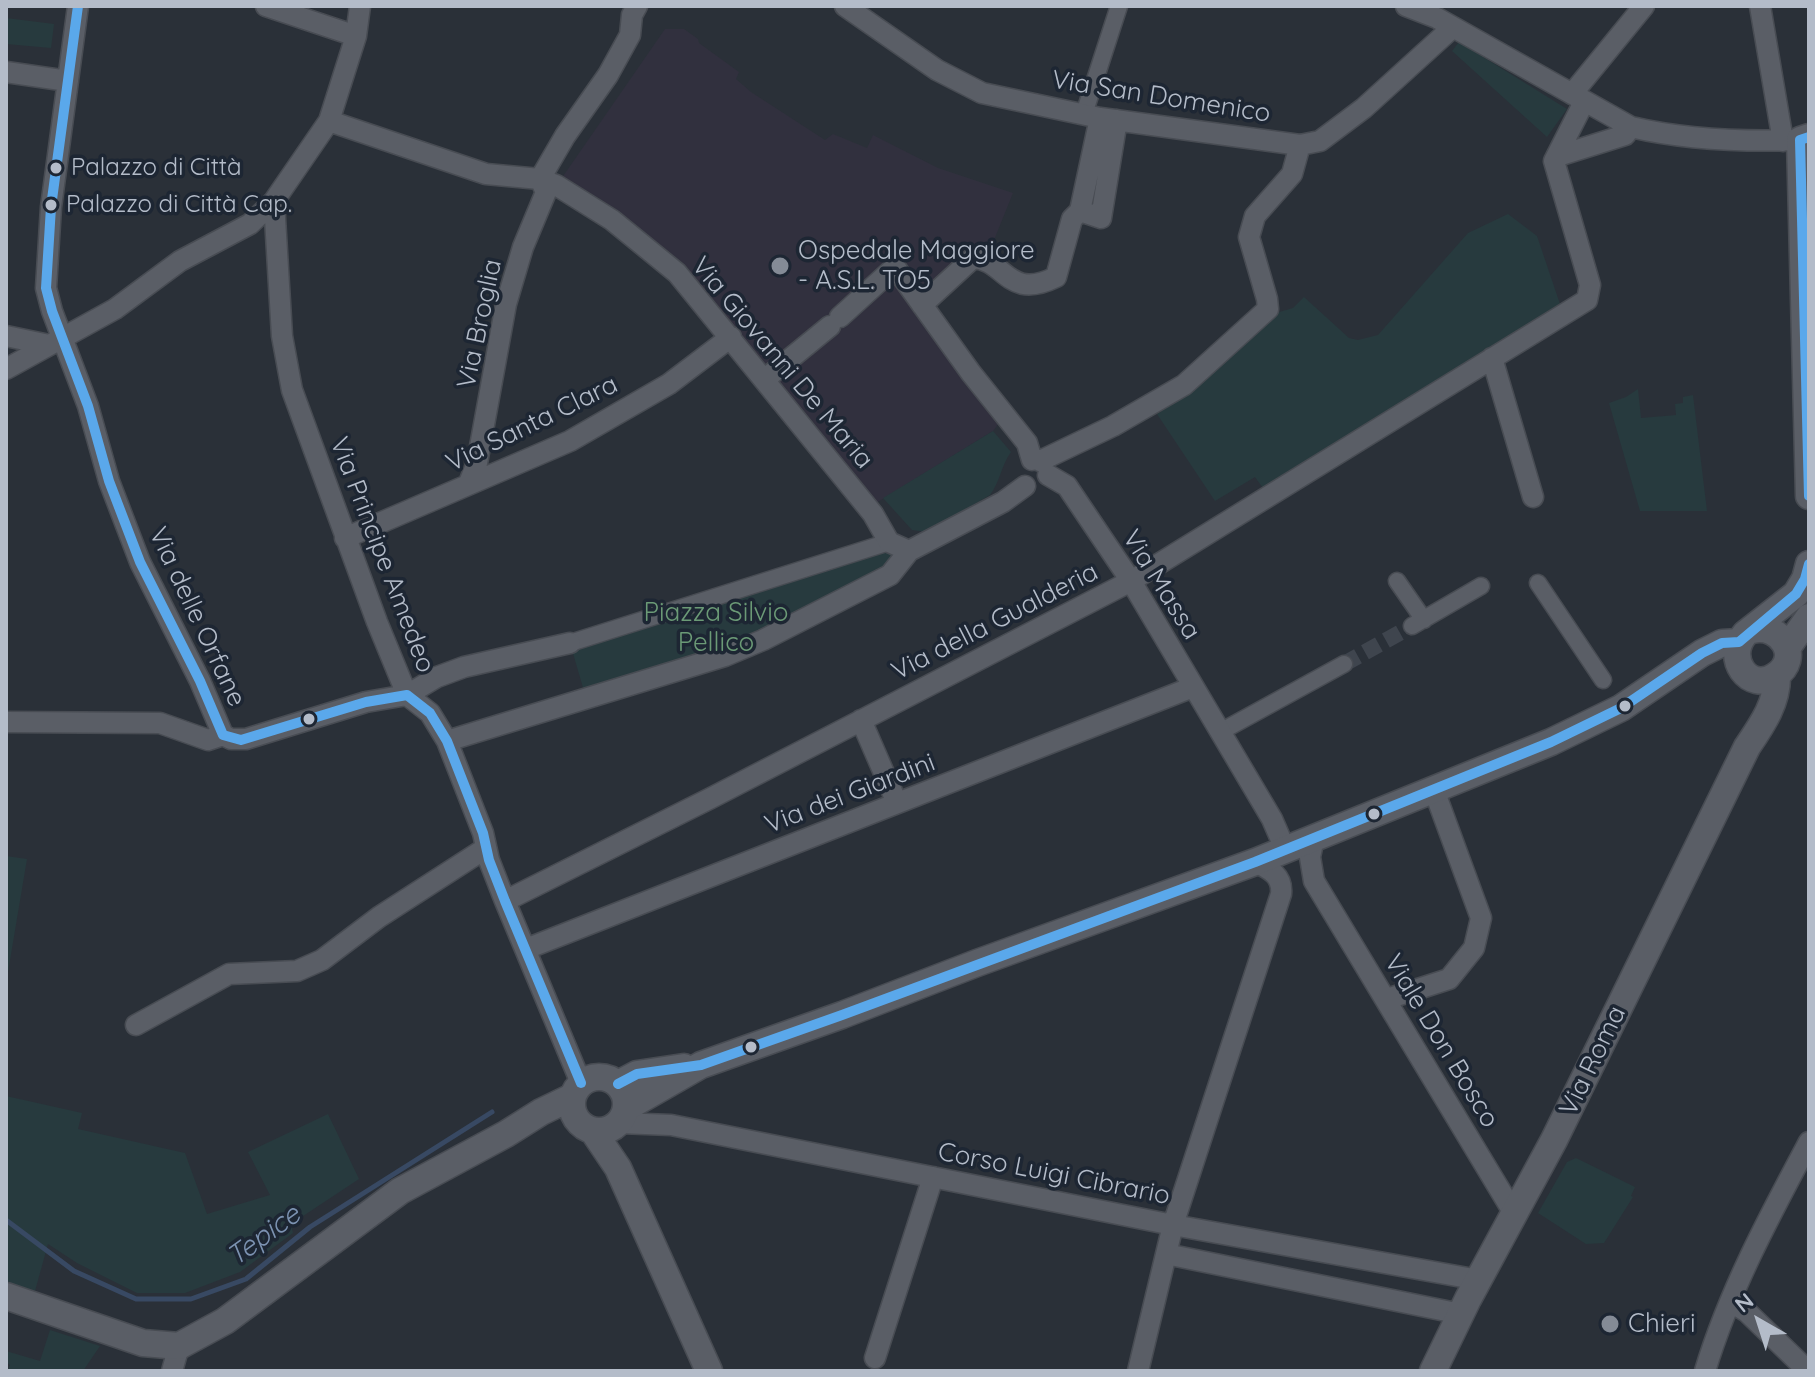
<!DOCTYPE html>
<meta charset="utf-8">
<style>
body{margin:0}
#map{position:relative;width:1815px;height:1377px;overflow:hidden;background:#2a3038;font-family:Quicksand,sans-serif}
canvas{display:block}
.frame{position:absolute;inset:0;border:8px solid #b4bcc9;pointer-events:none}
.north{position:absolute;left:1719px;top:1281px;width:80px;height:80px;-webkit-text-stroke:6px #1d2633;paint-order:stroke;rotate:321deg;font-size:22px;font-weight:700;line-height:32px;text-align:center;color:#b4bcc9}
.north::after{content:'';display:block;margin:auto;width:28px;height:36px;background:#b4bcc9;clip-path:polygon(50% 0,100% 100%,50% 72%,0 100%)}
</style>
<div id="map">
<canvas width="1815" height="1377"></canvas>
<div class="frame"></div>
<div class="north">N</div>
</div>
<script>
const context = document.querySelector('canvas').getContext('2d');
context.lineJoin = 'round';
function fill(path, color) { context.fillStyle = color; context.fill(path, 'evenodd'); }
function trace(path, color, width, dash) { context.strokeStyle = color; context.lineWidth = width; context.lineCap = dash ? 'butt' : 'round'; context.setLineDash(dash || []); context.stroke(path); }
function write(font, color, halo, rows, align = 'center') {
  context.font = font + ' Quicksand,sans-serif'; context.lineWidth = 7; context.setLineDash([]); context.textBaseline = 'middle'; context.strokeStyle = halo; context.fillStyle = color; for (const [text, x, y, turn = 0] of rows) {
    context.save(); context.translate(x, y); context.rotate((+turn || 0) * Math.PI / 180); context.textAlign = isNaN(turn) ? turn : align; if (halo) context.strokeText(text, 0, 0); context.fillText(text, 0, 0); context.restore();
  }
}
const medical = new Path2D(`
 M665,29H684L698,39L699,43L739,72L736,79L751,92L825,140L833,134L867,148L873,135L938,168L1013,193L988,255L972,248L929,288L895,267L1002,419L993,431L876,503L698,288L559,182Z`);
const green = new Path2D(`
 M6,18L54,24L51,48L6,44Z
 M1459,42L1567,109L1547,137L1452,51Z
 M1508,214L1537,236L1560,304L1265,491L1255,477L1215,501L1157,414L1192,391L1276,313L1293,308L1304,297L1349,338L1358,340L1378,335L1468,233Z
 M1638,389L1641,418L1676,415L1675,404L1683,403V397L1693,395L1707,511H1640L1609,403L1626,397Z
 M993,431L1011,452C1001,466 1000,482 990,495L927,532L912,530L883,498Z
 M889,542L909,551L890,575L763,640L586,698L570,643Z
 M6,856L27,859L6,984Z
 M6,1096L82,1113L78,1129L185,1153L207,1214L270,1195L248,1152L328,1114L359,1179L291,1224L293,1233L240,1272L185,1293H137L77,1263L48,1244L35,1291L6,1283Z
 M1576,1158L1635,1187L1631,1196L1633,1197L1604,1243L1586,1244L1538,1213L1567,1162Z
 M50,1330L100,1346L83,1371H7L10,1365L6,1362V1351L40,1361Z`);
const stream = new Path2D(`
 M6,1220L74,1271L136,1299H191L246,1279L310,1227L492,1112`);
const pedestrianTunnel = new Path2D(`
 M1344,664L1412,626`);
const pedestrian = new Path2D(`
 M1084,114L1119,6
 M1397,581L1424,620
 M1538,583L1603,680
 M1412,626L1481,586
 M570,643L889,542
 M1220,732L1344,664`);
const minor = new Path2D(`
 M78,6L51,207L46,288L52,311L88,406L109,481L140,562L200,681L223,735L231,739H246L366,702L407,695L437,677L464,667L570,643
 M266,6L356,36
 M845,6L937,70L982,93L1100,118L1300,145L1320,141L1364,108L1452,28
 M1406,6L1437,18L1631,127C1686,140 1743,142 1800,140
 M1760,6L1783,141
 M6,72L68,81
 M1572,94L1644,6
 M1100,118L1080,211L1101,218L1117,120
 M329,121L486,174L540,179L556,185L612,220L677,273L873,514L889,542L909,551
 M1558,156L1625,135L1631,127
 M540,179L565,136L608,75L630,35L632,15L637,6
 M274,201L282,336L292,390L377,622L407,695L430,713L447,741L483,833L489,860L505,901L581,1083
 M922,305L973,258C1006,260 1007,301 1056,277L1072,219L1080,211
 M840,317L895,267L971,373L1027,443L1032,460
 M6,336L49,345
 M1492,358L1533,497
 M6,369L115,309L180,261L250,224L274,201L329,121L356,36L360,6
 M764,380L830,326
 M1040,461L1113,426L1184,385L1268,309L1267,299L1249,237L1255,216L1292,174L1300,145
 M1048,475L1067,486L1131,581L1272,819L1285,849
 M469,483L477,463L506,304L523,247L546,192L540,179
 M345,538L570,441L669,384L731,337
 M861,720L897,803
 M6,722L160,723L208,740L223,735
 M447,741L725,656L763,640L890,575L909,551L1003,502L1025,486
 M1314,838L1310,857L1314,881L1515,1215
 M505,901L711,798L1131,581L1587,300L1590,285L1554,161L1584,102
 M526,949L1193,687
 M1387,999L1449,979L1474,948L1481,918L1434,790
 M136,1025L229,974L297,971L322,960L379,917L486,848
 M619,1123L671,1125L1173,1225L1479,1280
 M1166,1254L1461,1314
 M1731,1302L1747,1312L1808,1371
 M875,1358L933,1177
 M172,1371L179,1346
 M1138,1371L1173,1225L1281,894C1283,876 1270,869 1255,862
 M1705,1371C1729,1291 1770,1215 1809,1142`);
const tertiary = new Path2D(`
 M1809,137L1800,140L1809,496
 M1752,630C1781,623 1803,658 1775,676C1749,693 1724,658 1745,634L1796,594L1805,579L1809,564
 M1787,648L1809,617
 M572 1104a27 27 0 1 1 54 0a27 27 0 1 1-54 0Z
 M618,1084L637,1074L684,1067
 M626,1108L701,1065L842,1015L977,963L1255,862L1551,742L1621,708L1702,653L1722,643L1739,642
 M593,1131L618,1168L709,1371
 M6,1296L143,1343L179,1346L225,1321L400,1191L506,1134L541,1112L572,1097
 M1433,1371L1468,1299L1554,1140L1747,747C1762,725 1778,702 1777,675`);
const bus1 = new Path2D(`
 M78,6L51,207L46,288L52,311L88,406L109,481L140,562L200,681L223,735L241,740L366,702L407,695
 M1809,137L1800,140L1809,496
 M407,695L430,713L447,741L483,833L489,860L505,901L581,1083
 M618,1084L637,1074L701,1065L842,1015L1255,862L1551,742L1621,708L1702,653L1722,643L1739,642L1796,594L1805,579L1809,564`);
const markers = [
 [56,168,7,"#b4bcc9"],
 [51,205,7,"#b4bcc9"],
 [780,266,10,"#848b96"],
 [1625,706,7,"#b4bcc9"],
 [309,719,7,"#b4bcc9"],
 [1374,814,7,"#b4bcc9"],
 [751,1047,7,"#b4bcc9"],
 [1610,1324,10,"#848b96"]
];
const busNames = [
 ["Palazzo di Città",71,168],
 ["Palazzo di Città Cap.",66,205]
];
const streetNames = [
 ["Via San Domenico",1161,97,9],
 ["Via Broglia",480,324,-78],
 ["Via Giovanni De Maria",782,363,50],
 ["Via Santa Clara",532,424,-26],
 ["Via Principe Amedeo",382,555,69],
 ["Via Massa",1161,585,58],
 ["Via delle Orfane",197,617,65],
 ["Via della Gualderia",995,622,-27],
 ["Via dei Giardini",850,794,-21],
 ["Viale Don Bosco",1441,1041,59],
 ["Via Roma",1593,1061,-64],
 ["Corso Luigi Cibrario",1054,1174,11]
];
const poiNames = [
 ["Ospedale Maggiore",798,251],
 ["- A.S.L. TO5",798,281],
 ["Chieri",1628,1324]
];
const parkNames = [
 ["Piazza Silvio",716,613],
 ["Pellico",716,643]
];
const waterNames = [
 ["Tepice",264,1236,-36]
];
fill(medical, '#31303e');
fill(green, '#273a3e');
trace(stream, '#384963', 5);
trace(pedestrianTunnel, '#3f454e', 16, [16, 8]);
trace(pedestrian, '#484c53', 19);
trace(minor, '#484c53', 23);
trace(tertiary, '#484c53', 29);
trace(pedestrian, '#5a5e66', 16);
trace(minor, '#5a5e66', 20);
trace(tertiary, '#5a5e66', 26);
trace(bus1, '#5aa8eb', 10);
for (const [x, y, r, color] of markers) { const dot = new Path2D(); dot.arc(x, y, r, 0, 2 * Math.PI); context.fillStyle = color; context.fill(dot); trace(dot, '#1d2633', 3); }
write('24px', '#b4bcc9', '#1d2633', busNames, 'left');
write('26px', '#b4bcc9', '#1d2633', streetNames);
write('26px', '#b4bcc9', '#1d2633', poiNames, 'left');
write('26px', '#6b9a76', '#1d2633', parkNames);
write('italic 28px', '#7c92b1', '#1d2633', waterNames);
</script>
